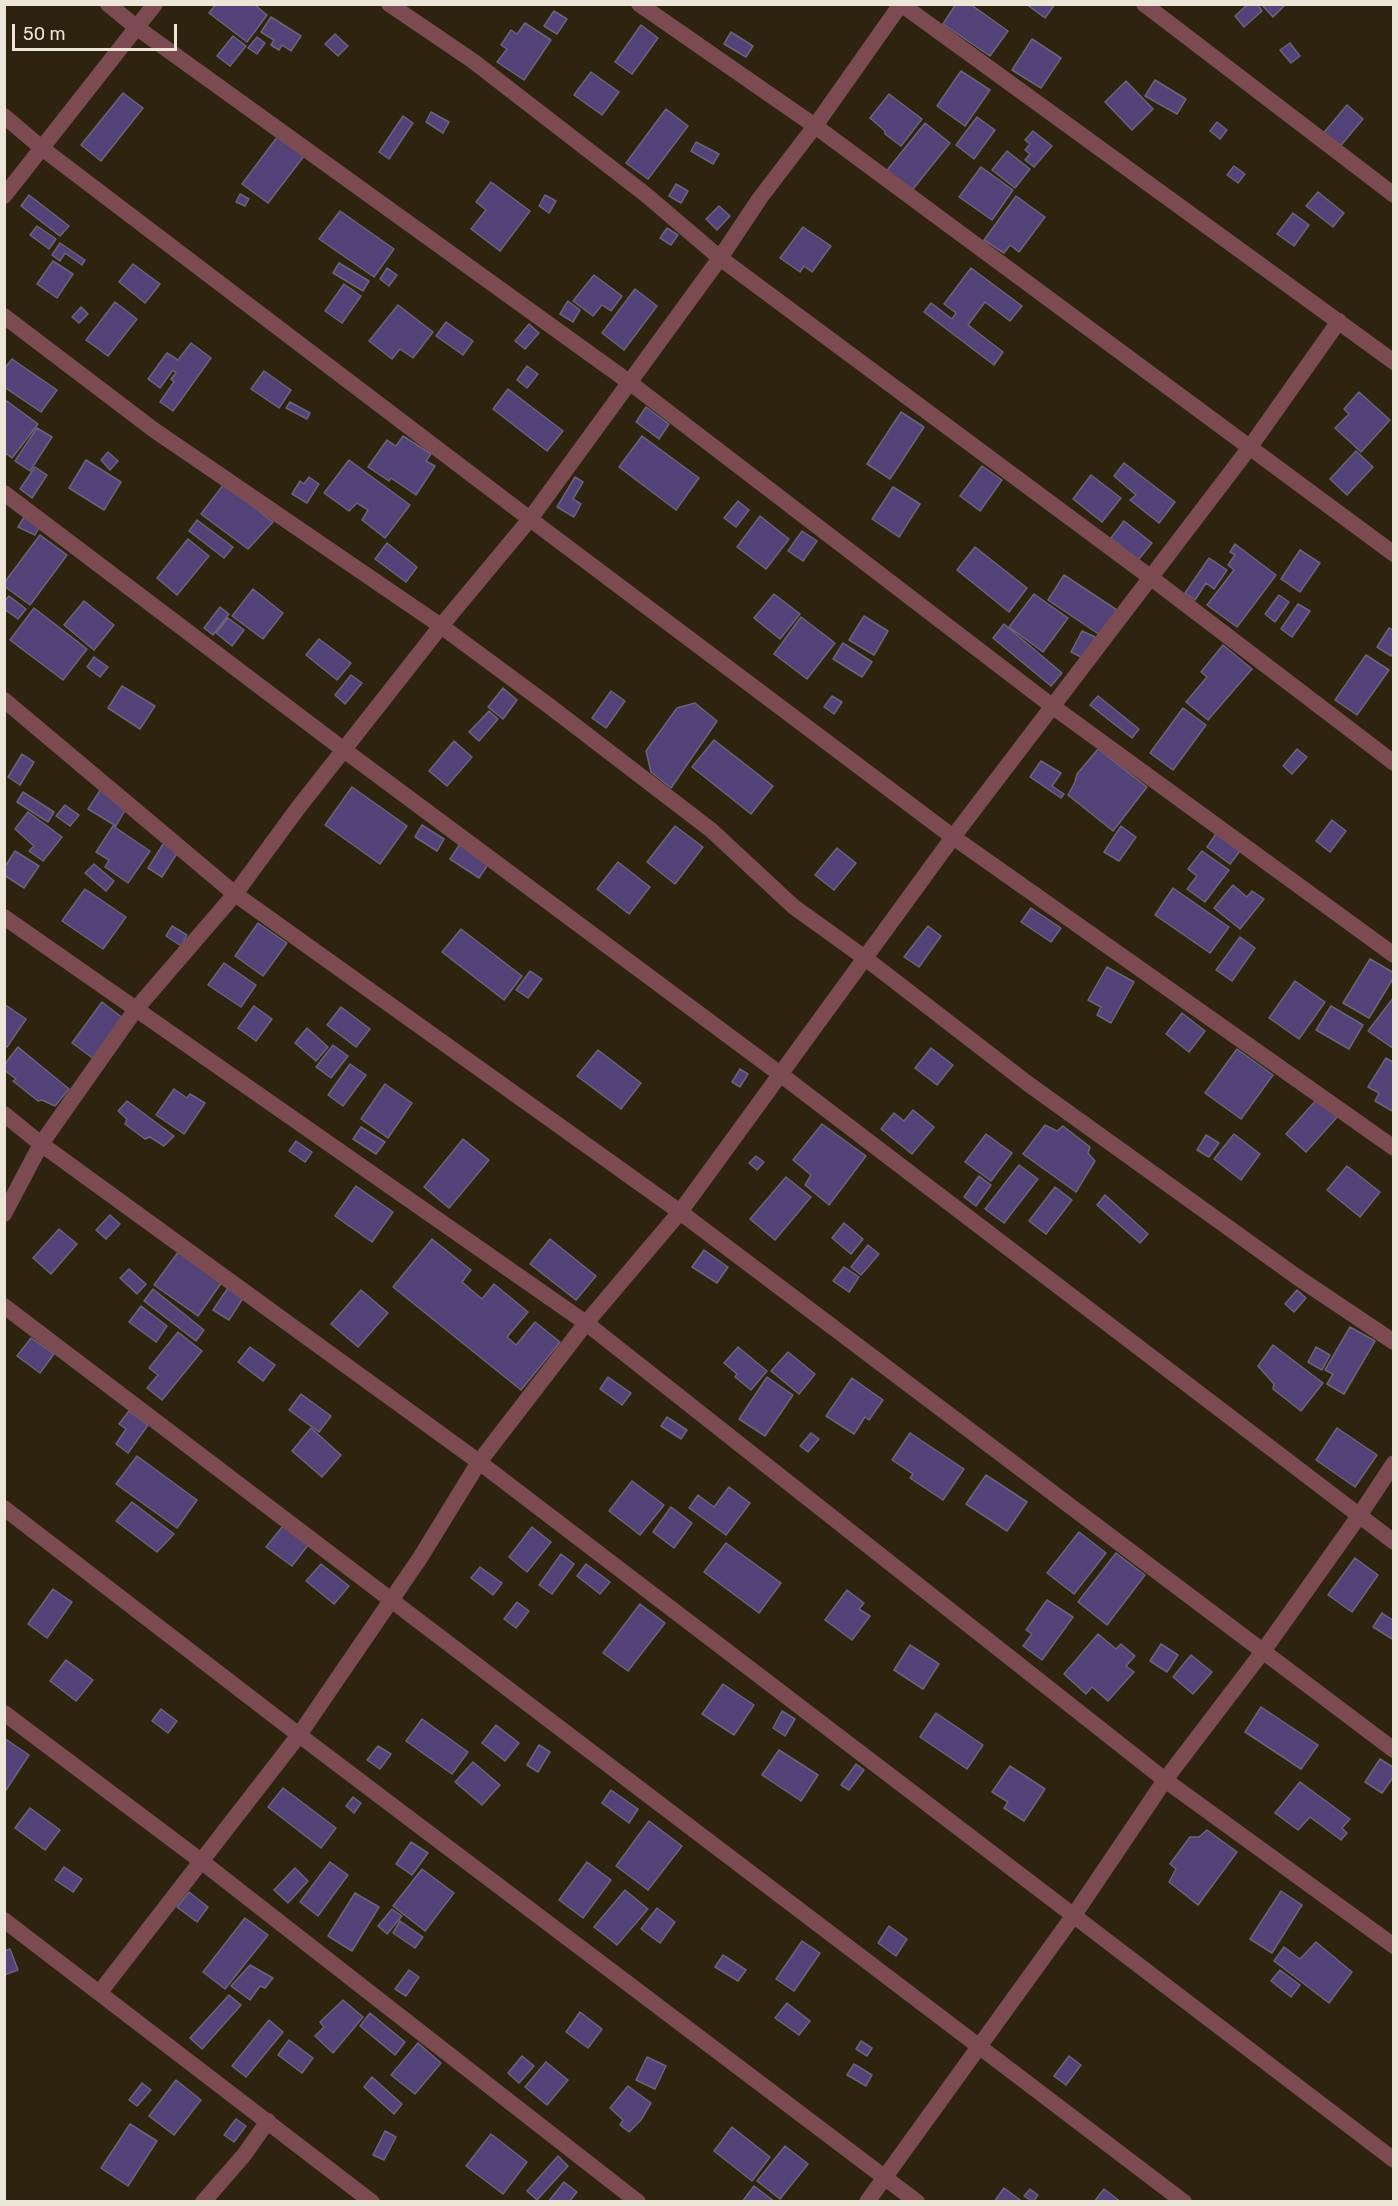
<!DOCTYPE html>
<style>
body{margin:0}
#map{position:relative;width:1398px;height:2206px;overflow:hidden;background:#2d230e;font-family:Rubik,sans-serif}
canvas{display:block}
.frame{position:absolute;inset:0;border:6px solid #ece6d9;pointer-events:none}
.scale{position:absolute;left:12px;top:24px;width:165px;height:27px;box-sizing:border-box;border:3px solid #ece6d9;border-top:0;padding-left:8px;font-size:18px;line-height:21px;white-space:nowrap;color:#ece6d9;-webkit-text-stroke:4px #2d230e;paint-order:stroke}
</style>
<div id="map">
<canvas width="1398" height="2206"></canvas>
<div class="frame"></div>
<div class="scale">50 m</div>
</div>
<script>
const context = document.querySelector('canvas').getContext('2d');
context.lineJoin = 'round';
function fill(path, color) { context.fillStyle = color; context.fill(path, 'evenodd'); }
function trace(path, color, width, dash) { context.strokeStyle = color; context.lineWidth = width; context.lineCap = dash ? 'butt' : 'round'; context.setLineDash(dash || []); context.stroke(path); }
const building = new Path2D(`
 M216,4H254L267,15L247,42L209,13Z
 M956,4H970L1008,31L990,56L943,24Z
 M1026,4H1055L1045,18Z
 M1248,4H1257L1262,11L1244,27L1235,16Z
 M1261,4H1286L1273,17Z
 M554,11L567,19L557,34L544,26Z
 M271,17L301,36L291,51L282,45L279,50L271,45L274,40L261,32Z
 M525,23L551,40L524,80L497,62L507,49L501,45L511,30L517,34Z
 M641,25L658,38L632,74L615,62Z
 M731,32L753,46L746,57L724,44Z
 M335,34L348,46L338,56L325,44Z
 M233,36L246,46L230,66L217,56Z
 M257,37L265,43L257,54L248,48Z
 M1032,39L1061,58L1041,88L1012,70Z
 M1290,43L1300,56L1291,63L1280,50Z
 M961,71L990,90L965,126L937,106Z
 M591,72L619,92L602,115L574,95Z
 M1155,80L1186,99L1177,114L1145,96Z
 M1126,81L1153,109L1132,130L1105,102Z
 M123,93L143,108L101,161L81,145Z
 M889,94L922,119L901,146L885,134V131L870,118Z
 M1347,105L1363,119L1337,150L1321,136Z
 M666,109L688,126L648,179L626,163Z
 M431,112L449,122L443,133L426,122Z
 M403,116L413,123L389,159L379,152Z
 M977,117L995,130L974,159L956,145Z
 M1217,122L1227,130L1220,139L1210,131Z
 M925,123L950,143L909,194L884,174Z
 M1033,131L1052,146L1034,167L1025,160L1030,154L1025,150L1030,144L1025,140Z
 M278,136L304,156L268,203L242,184Z
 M696,142L719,154L713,164L691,151Z
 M1007,151L1030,169L1015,188L992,170Z
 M1234,166L1245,174L1238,183L1227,175Z
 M981,167L1013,190L992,220L959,197Z
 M491,182L530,211L500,251L471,229L486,210L476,202Z
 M676,184L688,191L681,203L669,196Z
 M1318,192L1344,213L1333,227L1306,206Z
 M240,194L249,199L245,206L236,202Z
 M29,195L69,226L60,236L21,206Z
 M545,195L556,201L549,213L539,206Z
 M1016,196L1045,217L1019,252L1010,245L1004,253L984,240Z
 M719,206L730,216L717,230L706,219Z
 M340,211L394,249L374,277L319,239Z
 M1293,213L1309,225L1294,246L1277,234Z
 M37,226L56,239L49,249L30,235Z
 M803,227L831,246L812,272L804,266L800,272L780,258Z
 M667,228L678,235L671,245L660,238Z
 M60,243L85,260L82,265L65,253L60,261L52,255Z
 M53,261L73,274L57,298L37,284Z
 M339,263L369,281L363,291L333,273Z
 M133,264L160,284L145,303L119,282Z
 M387,268L397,275L389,286L380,279Z
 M971,268L1022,306L1010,321L985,302L968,325L1003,352L994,365L924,312L931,303L952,319L956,313L944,304Z
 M594,275L622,296L611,311L602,305L593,316L573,301Z
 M344,284L361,296L342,323L325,311Z
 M635,289L657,306L624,350L602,333Z
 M568,301L580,310L573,322L560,314Z
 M115,302L137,319L108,356L86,340Z
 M398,305L433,332L413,358L400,349L392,359L369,341Z
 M81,307L88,314L79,323L72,317Z
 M446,322L473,341L463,355L436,336Z
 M529,324L539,333L525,349L515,341Z
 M191,343L211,358L173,411L160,402L174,382L171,379L176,373L173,370L160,388L148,379L167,353L178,360Z
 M12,359L57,390L41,412L4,387V369Z
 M527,366L538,374L527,388L517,380Z
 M264,371L291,390L279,408L251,389Z
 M508,389L563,431L547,451L493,409Z
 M1359,392L1390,420L1361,452L1335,428L1349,414L1344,409Z
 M4,399L38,424L12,458L4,452Z
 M290,402L310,413L307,419L286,408Z
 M646,407L669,424L659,439L636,422Z
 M901,412L924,427L890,479L867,464Z
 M37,428L52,437L30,471L15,461Z
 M403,436L431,454L426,461L435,466L416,495L391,478L389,481L368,467L387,440L396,446Z
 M642,436L699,478L676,510L619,467Z
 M1356,451L1373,467L1347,495L1330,479Z
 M108,452L118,461L110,470L101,460Z
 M86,460L121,482L104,510L69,488Z
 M349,460L410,505L385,538L362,520L368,510L357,503L349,511L324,493Z
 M1124,463L1175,502L1159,523L1130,500L1136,495L1114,476Z
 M982,466L1002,480L980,511L960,496Z
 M35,467L47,475L32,498L20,489Z
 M1091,475L1121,498L1102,522L1073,499Z
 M309,477L319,484L307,503L292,494L300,481L304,484Z
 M575,477L583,482L573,499L581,504L574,517L557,507Z
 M224,484L273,522L248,549L201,514Z
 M893,487L920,504L899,537L872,519Z
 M738,501L749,510L736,527L724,518Z
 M760,516L789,539L766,569L737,547Z
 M24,517L40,526L35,535L18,527Z
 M197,520L233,547L224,558L189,531Z
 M1124,521L1152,543L1138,560L1111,538Z
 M802,531L817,541L803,561L788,551Z
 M40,535L67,555L30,605L4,586V583Z
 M188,539L209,556L177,595L157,578Z
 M387,543L417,567L406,582L375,559Z
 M1235,544L1276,575L1237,627L1207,605L1234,570L1228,565L1235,555L1230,552Z
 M975,547L1027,588L1009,612L957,570Z
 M1300,550L1320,563L1300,592L1281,579Z
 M1209,558L1227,570L1214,589L1206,583L1195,600L1185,593Z
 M1064,575L1117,610L1100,635L1048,600Z
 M253,589L283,613L263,639L232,616Z
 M774,594L800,614L780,639L754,618Z
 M1034,594L1068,618L1043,652L1009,627Z
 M1279,595L1289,602L1275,622L1265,614Z
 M9,596L26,609L18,619L4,609V602Z
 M84,601L114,625L94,650L64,625Z
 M1298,604L1310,611L1292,637L1281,629Z
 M220,607L229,614L213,635L204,628Z
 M34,608L87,649L63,680L10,640Z
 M864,616L888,631L874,655L849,640Z
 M801,617L835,643L807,679L774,654Z
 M228,618L244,630L232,646L216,633Z
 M1004,624L1062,673L1051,686L993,638Z
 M1389,628L1394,631V652L1391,656L1377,647Z
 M1082,631L1095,637L1085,659L1071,652Z
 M319,639L351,663L337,680L306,655Z
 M843,643L872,662L862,677L833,659Z
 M1223,645L1252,669L1208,720L1186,702L1207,677L1201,672Z
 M1366,655L1389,670L1357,715L1335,700Z
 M94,657L108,667L100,677L87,667Z
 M351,675L362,683L345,704L335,695Z
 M122,686L155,706L140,729L108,708Z
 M503,688L517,700L503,719L488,707Z
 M611,691L625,701L606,728L592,718Z
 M832,696L842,702L834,714L824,707Z
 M1098,696L1139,729L1132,738L1090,705Z
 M695,703L717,721L671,788L651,772L646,751L677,708Z
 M1183,708L1206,725L1173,770L1150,753Z
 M489,711L498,719L479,741L469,732Z
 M714,740L773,786L751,814L692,767Z
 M454,741L472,757L447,786L429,771Z
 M1098,749L1147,787L1113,831L1068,795L1075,782L1077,774Z
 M1297,749L1307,757L1292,774L1283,766Z
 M22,754L34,762L20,785L8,777Z
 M1041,761L1061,773L1052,786L1064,794L1061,798L1030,777Z
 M352,787L407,826L380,864L325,825Z
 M101,789L128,805L116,826L88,809Z
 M23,792L54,812L48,822L17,802Z
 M65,805L79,815L70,826L56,816Z
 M28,812L62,837L43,861L29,851L34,846L15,829Z
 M1332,820L1346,831L1330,852L1316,841Z
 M422,825L444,839L437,851L415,837Z
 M113,826L150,851L128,883L105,867L109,860L96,852Z
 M675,826L703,847L675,884L647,862Z
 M1121,826L1136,837L1119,861L1104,852Z
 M1216,834L1240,851L1230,864L1207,847Z
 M165,841L179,850L162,877L148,868Z
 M460,844L489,863L479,878L450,859Z
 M837,848L856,863L834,890L815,875Z
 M15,851L39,866L24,888L4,875V868Z
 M1202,851L1229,870L1205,902L1187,889L1197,876L1188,869Z
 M618,862L650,887L629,914L597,889Z
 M94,864L114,881L106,891L85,873Z
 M1233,885L1247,897L1252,891L1264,899L1240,929L1214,908Z
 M1173,888L1229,927L1210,953L1155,915Z
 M85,889L126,917L103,949L62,921Z
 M1031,908L1061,928L1051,942L1021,922Z
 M258,923L287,943L263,976L235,956Z
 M172,926L187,935L181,946L166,936Z
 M928,926L941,936L919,967L904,957Z
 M461,929L522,976L504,1000L442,952Z
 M1240,937L1255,948L1232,981L1216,970Z
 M1370,959L1394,973V977L1369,1018L1343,1003Z
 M224,963L256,985L241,1007L208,985Z
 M1107,967L1134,982L1111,1023L1097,1015L1101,1007L1088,1000Z
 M530,971L542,979L528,998L516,990Z
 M1295,981L1325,1002L1299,1039L1269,1018Z
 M1394,997V1049L1368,1031Z
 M102,1002L124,1019L94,1059L72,1043Z
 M4,1004L26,1019L7,1047L4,1045Z
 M254,1006L272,1019L256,1041L238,1028Z
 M1331,1006L1363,1025L1349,1049L1316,1030Z
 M341,1007L370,1029L356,1047L327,1025Z
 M1182,1013L1205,1031L1189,1052L1166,1034Z
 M307,1028L328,1047L316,1061L295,1043Z
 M333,1045L348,1056L331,1078L316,1067Z
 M18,1047L69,1089L55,1106L42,1100L38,1101L13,1081L16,1079L4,1070V1065Z
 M931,1048L953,1065L937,1085L915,1068Z
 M1237,1049L1273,1075L1241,1119L1205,1093Z
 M598,1050L641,1083L621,1109L577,1076Z
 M1386,1058L1394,1063V1112L1375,1101L1379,1093L1368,1087Z
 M350,1064L366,1075L343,1106L328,1095Z
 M740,1069L748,1074L740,1087L732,1082Z
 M385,1084L412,1103L388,1138L361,1119Z
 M174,1089L187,1098L190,1094L205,1103L184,1134L156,1115Z
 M1318,1098L1338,1116L1306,1152L1286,1134Z
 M127,1101L174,1136L164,1146L150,1137L145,1139L125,1124L127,1119L118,1111Z
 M913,1110L934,1127L912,1154L881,1129L894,1113L904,1121Z
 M822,1124L866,1156L829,1205L805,1185L811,1175L793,1160Z
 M1045,1125L1057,1131L1063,1126L1090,1147L1088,1153L1095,1161L1076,1192L1023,1154Z
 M361,1127L385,1142L376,1154L353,1139Z
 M986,1134L1012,1153L991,1181L965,1162Z
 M1234,1134L1260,1154L1241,1180L1214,1159Z
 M1206,1135L1219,1143L1209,1157L1197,1150Z
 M463,1139L489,1160L449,1208L424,1187Z
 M296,1141L312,1152L305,1162L289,1151Z
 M756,1156L764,1162L757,1170L749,1163Z
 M1019,1165L1038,1179L1004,1223L985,1209Z
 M1347,1166L1380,1192L1360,1217L1327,1190Z
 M979,1176L991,1185L976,1206L964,1197Z
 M786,1177L811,1197L775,1240L750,1219Z
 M356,1186L393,1212L372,1242L335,1216Z
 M1055,1187L1072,1200L1046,1234L1029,1221Z
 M1105,1195L1148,1234L1140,1243L1097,1205Z
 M110,1215L120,1224L106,1239L96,1230Z
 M844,1223L863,1239L851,1254L832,1238Z
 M59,1229L77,1244L51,1274L33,1258Z
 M432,1239L471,1270L462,1282L482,1299L494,1284L528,1312L507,1337L516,1345L535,1322L560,1342L521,1390L393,1287Z
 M550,1239L596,1276L576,1300L530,1264Z
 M868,1245L879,1254L861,1275L851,1267Z
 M704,1250L728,1267L717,1283L692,1267Z
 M179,1251L222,1282L198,1316L154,1285Z
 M844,1267L859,1277L849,1292L833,1281Z
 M129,1269L146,1284L137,1294L120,1278Z
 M230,1285L245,1295L229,1320L213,1310Z
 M153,1289L204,1330L196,1341L144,1301Z
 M361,1290L388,1313L358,1347L331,1324Z
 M1297,1290L1306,1298L1294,1312L1285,1304Z
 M141,1306L167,1326L156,1342L129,1322Z
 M1350,1327L1375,1341L1344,1394L1327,1384L1333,1374L1325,1370Z
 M178,1332L202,1351L162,1400L147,1388L158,1375L149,1368Z
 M31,1338L54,1354L40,1373L17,1356Z
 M1273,1345L1323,1383L1301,1411L1273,1389L1274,1384L1258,1366Z
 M250,1347L275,1365L263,1381L238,1362Z
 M738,1347L767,1371L751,1390L735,1377L737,1374L724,1363Z
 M1316,1347L1330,1355L1322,1370L1308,1362Z
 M788,1352L815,1374L799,1394L771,1371Z
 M608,1377L631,1393L622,1405L600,1389Z
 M767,1377L793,1395L765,1436L739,1419Z
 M852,1378L883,1400L869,1420L865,1417L854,1434L826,1416Z
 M301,1394L331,1416L319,1432L289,1410Z
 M129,1411L148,1425L128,1453L116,1444L126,1429L119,1424Z
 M667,1417L687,1430L681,1439L661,1426Z
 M311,1428L341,1455L322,1477L292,1451Z
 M1337,1428L1377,1455L1355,1487L1316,1460Z
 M811,1433L819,1439L808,1452L800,1446Z
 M910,1433L964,1469L943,1500L910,1478L913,1474L892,1460Z
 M137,1456L197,1500L177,1528L116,1484Z
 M986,1475L1027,1502L1007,1531L966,1504Z
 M632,1481L664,1505L640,1535L609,1511Z
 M729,1487L750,1503L726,1535L689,1508L698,1495L714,1507Z
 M132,1502L174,1534L157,1552L116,1521Z
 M671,1507L692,1523L674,1548L653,1532Z
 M283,1526L308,1545L292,1566L266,1547Z
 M532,1527L551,1542L527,1572L509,1557Z
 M1079,1532L1106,1553L1074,1594L1047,1573Z
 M726,1543L781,1583L759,1613L704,1572Z
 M1116,1553L1145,1575L1107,1625L1078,1602Z
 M561,1554L574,1564L552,1594L539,1585Z
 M1355,1558L1378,1575L1352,1612L1328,1595Z
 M321,1564L349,1586L334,1604L306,1581Z
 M586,1564L610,1582L600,1594L577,1576Z
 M480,1567L502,1583L493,1595L471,1578Z
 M53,1589L72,1602L47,1638L28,1624Z
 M847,1590L864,1603L859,1609L870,1616L852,1640L825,1620Z
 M1047,1600L1073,1617L1042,1660L1023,1646L1032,1634L1026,1630Z
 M517,1602L529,1611L516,1628L504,1619Z
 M640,1604L665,1623L628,1671L603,1653Z
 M1382,1613L1394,1621V1640L1373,1627Z
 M1098,1634L1116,1649L1121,1644L1135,1656L1126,1666L1134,1672L1108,1701L1092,1687L1086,1694L1064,1674Z
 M1161,1644L1178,1655L1167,1672L1150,1661Z
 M910,1645L939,1664L923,1689L894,1670Z
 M1191,1655L1212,1672L1193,1694L1173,1677Z
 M66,1660L93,1680L76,1701L50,1681Z
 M723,1684L754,1705L734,1735L702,1714Z
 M1261,1707L1318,1745L1301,1769L1245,1732Z
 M161,1709L177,1721L168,1733L152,1721Z
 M782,1711L795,1719L785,1736L773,1728Z
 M936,1713L983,1745L967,1769L920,1737Z
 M422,1719L468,1752L452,1774L406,1741Z
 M496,1725L519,1743L505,1761L482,1743Z
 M4,1738L29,1755L4,1793Z
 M539,1745L550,1752L538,1772L527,1765Z
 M378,1746L391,1754L380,1769L367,1760Z
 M779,1750L818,1775L801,1801L762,1775Z
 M1380,1759L1394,1768V1776L1382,1793L1365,1782Z
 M473,1762L500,1785L482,1805L455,1782Z
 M856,1764L864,1770L849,1790L841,1785Z
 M1010,1766L1045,1789L1024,1821L1004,1808L1008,1802L992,1792Z
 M1300,1782L1350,1819L1342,1828L1347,1833L1341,1840L1310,1817L1298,1830L1275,1813Z
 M283,1788L336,1828L321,1848L268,1807Z
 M611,1790L638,1809L629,1823L602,1803Z
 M353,1797L361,1803L354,1813L346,1806Z
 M30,1808L60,1830L45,1850L15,1828Z
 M649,1821L682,1846L648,1890L616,1866Z
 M1207,1830L1237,1852L1198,1905L1169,1882L1176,1869L1170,1864L1190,1837H1199Z
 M411,1842L428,1853L412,1875L396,1864Z
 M330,1862L348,1875L318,1916L300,1902Z
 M587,1862L611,1880L583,1918L559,1900Z
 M64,1867L82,1879L73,1892L55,1880Z
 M295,1868L308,1881L288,1903L274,1890Z
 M422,1869L454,1893L425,1931L393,1906Z
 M625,1890L648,1909L617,1945L594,1927Z
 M1281,1891L1302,1905L1272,1953L1250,1939Z
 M189,1892L208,1907L197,1922L177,1907Z
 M355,1893L379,1907L352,1951L328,1936Z
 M657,1908L675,1922L660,1943L641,1929Z
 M392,1909L402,1916L387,1934L378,1926Z
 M245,1918L268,1935L225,1989L203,1972Z
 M400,1921L423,1937L415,1948L393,1933Z
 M889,1926L907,1939L896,1956L878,1943Z
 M802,1941L820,1953L794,1991L776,1979Z
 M1316,1942L1352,1972L1329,2003L1274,1961L1284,1947L1300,1959Z
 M10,1949L18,1970L4,1975V1951Z
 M723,1955L746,1970L738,1981L715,1967Z
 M250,1965L273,1978L265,1988L260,1986L250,2000L231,1986Z
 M409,1970L419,1977L406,1996L395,1989Z
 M1280,1970L1300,1985L1291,1997L1271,1981Z
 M229,1995L241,2005L202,2049L190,2038Z
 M343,2000L363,2017L333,2053L315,2036L324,2027L320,2022Z
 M787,2003L810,2021L799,2035L775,2018Z
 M580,2012L602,2029L588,2048L566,2032Z
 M370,2013L405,2042L395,2055L360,2026Z
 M269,2020L283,2032L246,2077L232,2066Z
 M289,2040L313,2058L302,2073L278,2055Z
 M861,2041L872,2048L867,2056L856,2049Z
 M418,2043L441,2063L415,2094L391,2075Z
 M522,2056L534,2066L519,2083L508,2073Z
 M1069,2056L1081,2065L1066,2085L1054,2076Z
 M647,2057L666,2066L655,2089L636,2080Z
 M546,2062L568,2080L547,2105L525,2087Z
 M854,2064L872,2075L866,2086L847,2075Z
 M372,2077L402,2104L394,2114L364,2087Z
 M176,2080L201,2100L174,2135L149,2116Z
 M142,2083L151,2090L137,2106L129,2100Z
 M628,2086L651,2103L641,2120L629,2132L620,2125L623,2120L610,2108Z
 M236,2119L246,2126L234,2142L224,2135Z
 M130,2124L157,2141L128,2186L101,2168Z
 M732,2127L770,2157L752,2181L714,2151Z
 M385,2131L396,2137L384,2160L373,2155Z
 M491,2134L527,2162L503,2194L466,2166Z
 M785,2146L808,2164L780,2199L757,2181Z
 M558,2156L568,2166L537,2200L527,2191Z
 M564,2182L577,2192L569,2202H548Z
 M754,2186L775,2202H742Z
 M1004,2188L1023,2202H994Z
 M1030,2189L1038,2195L1033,2202L1024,2196Z
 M1104,2189L1121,2202H1094Z`);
const minor = new Path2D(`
 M108,4L136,27L629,382L1052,706L1394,955
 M389,4L473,61L645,194L720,258L1150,577L1394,763
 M639,4L815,126L1394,554
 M901,4L1394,362
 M1144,4L1394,195
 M4,116L43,149L530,519L953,837L1394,1148
 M4,196L155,4
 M4,316L154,430L441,626L548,705L711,830L794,907L865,958L1027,1083L1297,1277L1394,1342
 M4,493L344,750L780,1074L1394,1542
 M4,700L235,894L680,1212L1394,1750
 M4,917L586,1323L1165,1780L1394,1946
 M4,1114L41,1144L479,1462L1394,2160
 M4,1214L41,1144L136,1009L235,894L298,808L441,626L530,519L720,258L760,198L815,126L901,4
 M4,1306L1184,2202
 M4,1508L299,1735L917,2202
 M4,1713L201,1861L638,2202
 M4,1920L372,2202
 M100,1992L299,1735L420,1558L479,1462L586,1323L680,1212L953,837L1250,447L1339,321
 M203,2202L244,2155L268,2121
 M867,2202L1074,1915L1165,1780L1264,1650L1359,1516L1394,1463`);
fill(building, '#534277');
trace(building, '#6a647b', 1.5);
trace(minor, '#7b4b51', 16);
</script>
